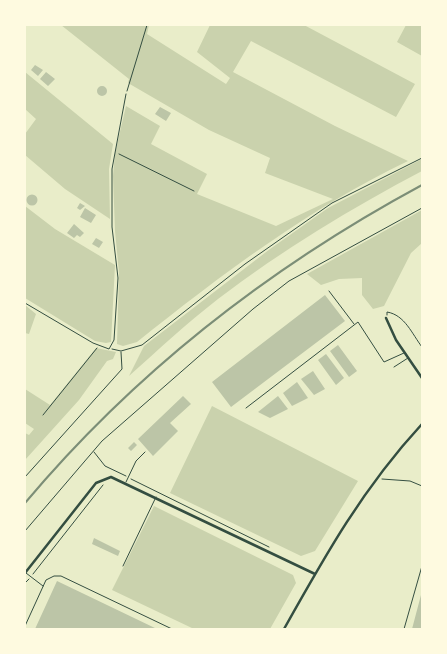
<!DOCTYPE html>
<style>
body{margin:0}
#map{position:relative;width:447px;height:654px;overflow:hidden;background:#e9edc9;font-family:"Titillium Web",sans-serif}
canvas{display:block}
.frame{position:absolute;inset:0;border:26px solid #fefae0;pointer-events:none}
</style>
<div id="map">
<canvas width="447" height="654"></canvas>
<div class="frame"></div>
</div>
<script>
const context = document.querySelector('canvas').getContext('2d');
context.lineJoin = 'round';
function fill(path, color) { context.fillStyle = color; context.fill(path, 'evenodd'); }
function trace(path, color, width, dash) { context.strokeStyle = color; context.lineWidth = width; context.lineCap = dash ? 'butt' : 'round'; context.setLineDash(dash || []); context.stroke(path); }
const green = new Path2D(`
 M61,25H149L147,34L226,84L230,78L197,52L210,25H304L415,84L396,117L251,41L233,72L335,126L408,161C310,208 222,274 137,342L123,346L117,344L119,273L115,231L113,176L115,153L126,106L160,126L151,144L207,174L197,194L276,226L333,199L265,173L270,158L209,130L128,83L129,79Z
 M406,25H422V56L397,42Z
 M25,72L113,144L109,169L110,219L65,189L25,155V134L36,119L25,109Z
 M422,159V171C352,208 282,250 218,299C187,323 158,350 129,376L144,346L270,249L328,208Z
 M25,206L55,229L115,265L111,342L106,343L95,341L25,298Z
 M422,210V243L411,253L384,306L373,309L362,295V278L339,279L321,285L307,274Z
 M25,305L36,314L29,334L25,333Z
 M96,348L116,352L113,359L107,361L79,400L25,460V433L29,435L34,429L25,423V389L50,405Z
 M212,406L358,481L315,551L301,556L170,493Z
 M154,506L293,575L296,583L270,629H194L112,590Z`);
const building = new Path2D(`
 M35,65L43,70L38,76L31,70Z
 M46,72L55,79L48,86L40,79Z
 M97 91a5 5 0 1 1 10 0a5 5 0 1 1-10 0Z
 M160,107L171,113L166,121L155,114Z
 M26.5 200a5.5 5.5 0 1 1 11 0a5.5 5.5 0 1 1-11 0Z
 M80,203L85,206L80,210L77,208Z
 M85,208L96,215L91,223L80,217Z
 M74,224L84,233L80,237L77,235L74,238L67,233Z
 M96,238L103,242L99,248L92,244Z
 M325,295L345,321L231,407L212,382Z
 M338,345L357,371L349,377L330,351Z
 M326,354L344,378L336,385L318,360Z
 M313,371L325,389L314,395L301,379Z
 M297,382L308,398L292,406L283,393Z
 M183,396L191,404L170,423L178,431L153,456L138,439Z
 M278,396L288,409L270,418L258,412Z
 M134,442L137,445L131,451L128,448Z
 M94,538L120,551L118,556L92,544Z
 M57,581L157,629H35Z
 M421,595L422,629H412Z`);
const path = new Path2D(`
 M127,91L147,25
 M119,154L194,191
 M387,315V312C405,315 412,334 422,347
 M112,349L121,351L142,345L245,264L332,203L422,158
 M43,415L97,348
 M94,452L105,466L126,476
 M25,477L122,369L121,352
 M131,479L269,547
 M382,479L410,481L422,486
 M25,531L102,441L253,309L289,281L422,208
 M33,574L103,485
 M25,583L29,579`);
const service = new Path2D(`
 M329,291L354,324
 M25,303L93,343L109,349L114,340L118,278L112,227V169L126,94
 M394,367L408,358
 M246,408L358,322L384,362L404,353
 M126,482L136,461L145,452
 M123,566L156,497
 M26,573L43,586
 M25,626L46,580L54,576H61L172,629
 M404,629L422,566`);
const minor = new Path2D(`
 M386,318L396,340L422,378
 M25,573L96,483L111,477L315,574
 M284,629C326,554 363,488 422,424`);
const rail = new Path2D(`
 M25,503C136,371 270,267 422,185`);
fill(green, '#cad2ad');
fill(building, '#bcc5a7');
trace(path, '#344e41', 1);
trace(service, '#344e41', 1);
trace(minor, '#344e41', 2.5);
trace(rail, '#7c8e77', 2);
</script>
